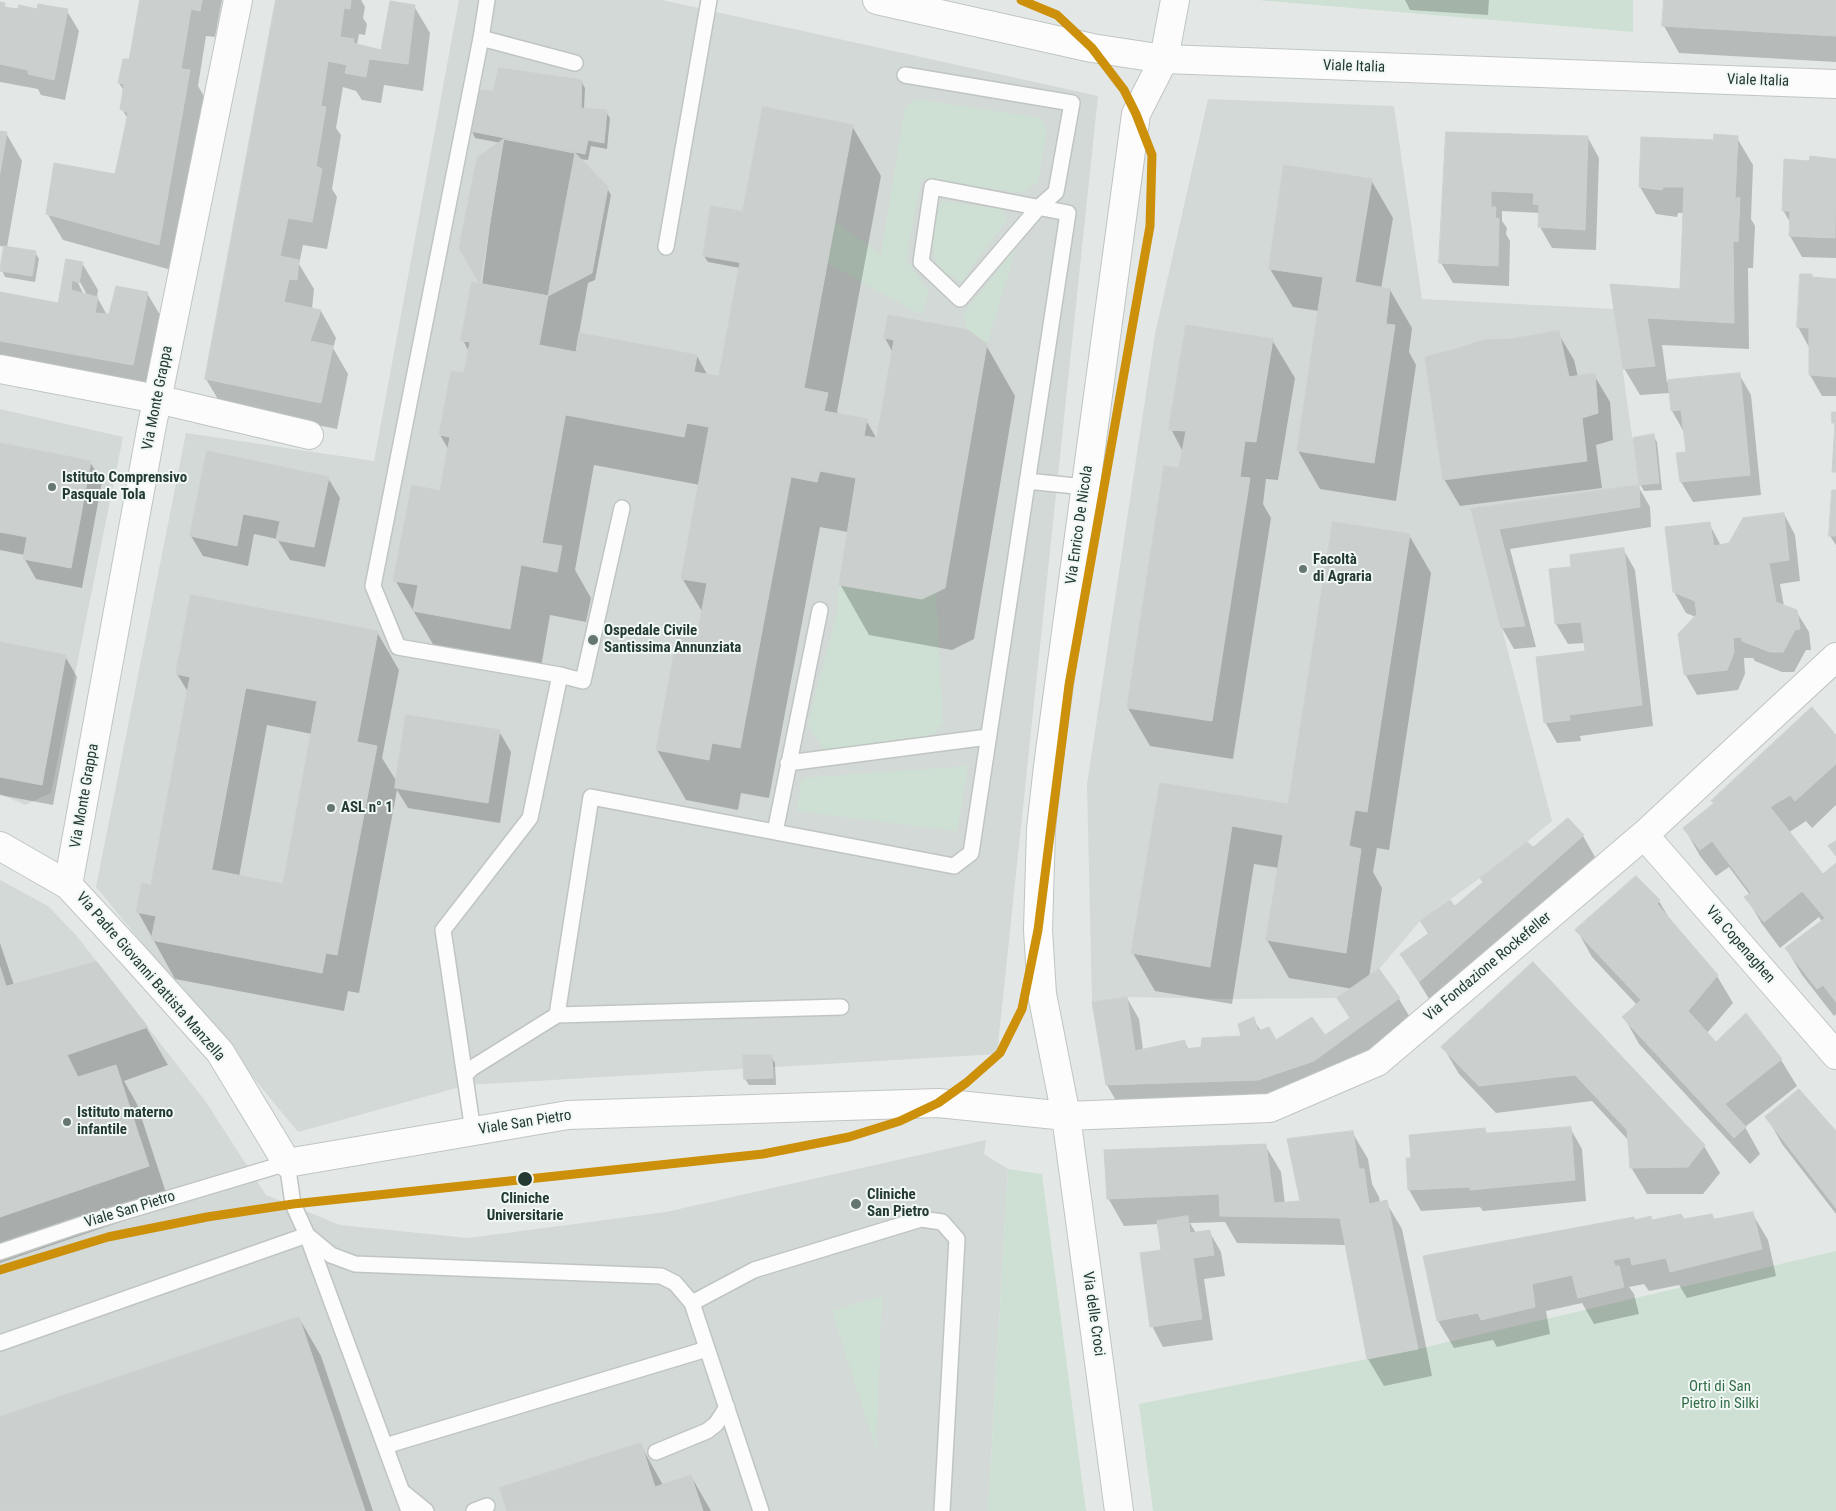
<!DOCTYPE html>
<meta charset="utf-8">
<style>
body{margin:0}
canvas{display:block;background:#e3e8e6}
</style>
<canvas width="1836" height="1511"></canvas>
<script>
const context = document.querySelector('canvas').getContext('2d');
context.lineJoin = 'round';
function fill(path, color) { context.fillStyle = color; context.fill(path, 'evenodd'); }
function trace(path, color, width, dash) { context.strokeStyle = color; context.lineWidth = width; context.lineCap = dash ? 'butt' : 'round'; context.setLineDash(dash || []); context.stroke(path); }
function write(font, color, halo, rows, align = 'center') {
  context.font = font + ' "Roboto Condensed",sans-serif'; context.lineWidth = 4; context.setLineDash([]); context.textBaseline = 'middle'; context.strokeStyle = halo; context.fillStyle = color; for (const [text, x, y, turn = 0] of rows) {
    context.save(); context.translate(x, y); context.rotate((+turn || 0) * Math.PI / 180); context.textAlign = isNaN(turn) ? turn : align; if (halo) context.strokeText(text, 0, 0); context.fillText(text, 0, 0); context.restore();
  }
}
const built = new Path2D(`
 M459,0H662L1098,96L997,1054L467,1085L298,1132L96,887L186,433L374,461Z
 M1208,99L1394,106L1422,299L1614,309L1639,485L1471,509L1552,821L1527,842L1480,878L1420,921L1379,969L1337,998L1230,999L1127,997L1092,1002L1087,784L1155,334Z
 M0,409L123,437L51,793L25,805L0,794Z
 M0,880L48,906L76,935L206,1102L266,1195L340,1225L468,1238L666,1212L986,1140L984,1154L1008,1169L988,1511H0Z`);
const green = new Path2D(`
 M1258,0H1633V32Z
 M915,99L1041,118L1047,129L1038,182L1021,193L922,178L906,259L929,293L922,315L827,263L835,221L881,255L905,108Z
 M941,201L1001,209L1007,219L961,282C953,277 941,271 937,262C929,245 936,218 941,201Z
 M1016,248L987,344L968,330L963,314Z
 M839,585L922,599L936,593L943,723L933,735L825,752L808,725L838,608Z
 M968,766L957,831L797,811L802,778Z
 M1008,1169L1042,1174L1086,1511H988Z
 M1836,1251V1511H1153L1139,1404L1418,1349Z
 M882,1296L876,1449L832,1311Z`);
const shadow = new Path2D(`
 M142,0H222L215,37L206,36L198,86L205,98L175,271L63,240L47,213L116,175L128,119L122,109L124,91L119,83L130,61Z
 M277,0H361L365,7L363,18L367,24L365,35L359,34L357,45L382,51L414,6L430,33L423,91L384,85L381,103L362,100L356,91L343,87L336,128L341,135L332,189L337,197L327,249L303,245L299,264L314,289L312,309L321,311L336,338L333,348L348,374L337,429L222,406L206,379Z
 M1405,0H1489L1488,15L1410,10Z
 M1665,0H1836V62L1679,53L1664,26Z
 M0,4H4L6,8L67,11L79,31L65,100L41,95L38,89L0,82Z
 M581,81L585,88L584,109L606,112L610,118L607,149L591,146L588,160L579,159L607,188L611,195L595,280L588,283L579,334L697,356L708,376L720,378L740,268L708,262L704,256L744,213L852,126L881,176L837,412L839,415L866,420L878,441L893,353L885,338L986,345L1015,396L974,639L952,650L869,635L840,584L848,532L820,527L769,798L741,793L738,810L686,800L657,750L699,632L703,613L682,578L700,485L594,465L575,570L591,598L586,622L550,615L539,679L443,661L395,580L441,492L449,450L440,435L465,375L469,352L463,340L482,285L501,143L475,138L472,131L494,92Z
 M0,132L6,133L22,161L7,247L35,252L39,259L35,282L5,277L2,270L6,247L0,246Z
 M1447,133L1588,138L1599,158L1596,250L1552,248L1540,227V213L1502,211V221L1507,228L1506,234L1510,241L1509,286L1453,283L1441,263Z
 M1737,138L1753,165L1751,219L1755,226L1753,268H1748L1749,349L1662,345L1667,382L1739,374L1751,395L1761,495L1693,502L1681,482L1687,453L1684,432L1672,411L1670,393L1640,395L1624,368L1612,286L1681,290L1684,213H1678L1677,217L1656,214L1640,187L1714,142Z
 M1811,158L1836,160V258L1802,257L1790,236L1791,224L1783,210Z
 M1371,180L1393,218L1381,289L1390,290L1412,328L1409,352L1416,365L1396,501L1320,489L1298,451L1319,311L1293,307L1270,269Z
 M67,260L82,263L98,290L97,297L107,315H110L147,293L163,320L148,392L0,365V294L59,304ZM80,282L87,295H84L78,283Z
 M1801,275H1811L1813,279L1836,280V396H1822L1810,375V349L1798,327Z
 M1558,333L1574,360L1578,377L1594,375L1610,402L1613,440L1596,445L1602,488L1460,506L1444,479L1511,340Z
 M1272,340L1295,378L1278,480L1266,479L1263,504L1271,518L1233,759L1150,746L1128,708L1183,452L1171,429Z
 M1653,435L1657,442L1662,490L1644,491L1640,484Z
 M0,444L90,462L102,482L82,588L36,579L24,558L25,555L0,550Z
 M328,478L340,498L325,567L290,560L277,539L254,534L248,566L203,556L191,536Z
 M1638,486L1650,507L1651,527L1510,549L1536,647L1514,649L1502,628L1473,510Z
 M1836,492V545L1830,536Z
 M1784,514L1795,535L1800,581L1780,584L1784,606L1796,611L1809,632L1811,650H1806L1794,672H1782L1755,661L1753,658H1744L1745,674L1738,690L1697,695L1685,674L1696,617L1686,613L1674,592L1709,523L1721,546L1730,544Z
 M1409,535L1431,573L1389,850L1377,848L1373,872L1382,888L1369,978L1399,999L1411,1019L1326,1081L1270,1101L1119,1106L1107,1085L1127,998L1139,1019L1143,1050L1184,1041L1189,1050L1202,1048L1243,1038L1253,1019L1261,1031L1276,1041L1325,1036L1351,1019L1353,989L1289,978L1267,940L1279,868L1254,864L1232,1004L1155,991L1133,953L1161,784L1289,805Z
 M1623,549L1635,570L1653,726L1580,736L1581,741L1557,743L1545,722L1586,652L1585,643L1568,644L1556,624L1572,568Z
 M377,632L399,670L382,758L397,782L499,731L511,752L500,823L408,808L397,790L359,993L348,991L344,1011L175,979L138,912L152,886L188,692L177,674ZM267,725L312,734L284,885L239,877Z
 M0,643L65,656L77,677L53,805L0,795Z
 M1836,737V805L1812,828L1806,821L1788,833L1822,876L1836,865V1014L1834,1016L1802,975L1786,948L1822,922L1819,917L1780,948L1762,924L1746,897L1750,895L1729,867L1716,876L1700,856L1685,829Z
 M1568,819L1583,836L1595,857L1431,1002L1402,955L1429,935L1421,922L1455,908L1533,849Z
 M1659,901L1672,923L1717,976L1733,1003L1707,1033L1716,1044L1781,1060L1797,1086L1745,1127L1760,1154L1750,1164L1639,1044L1624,1017L1637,1005L1592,957L1577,930Z
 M0,943L14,985L146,1027L168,1065L124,1081L137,1104L170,1205L0,1263Z
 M1533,964L1704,1146L1720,1173L1703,1194H1647L1631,1167L1629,1141L1592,1101L1496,1113L1459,1074L1443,1047Z
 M771,1057L775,1063L776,1085H749L745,1079Z
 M1767,1117L1836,1133V1214L1782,1144Z
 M1570,1128L1582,1149L1586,1201L1483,1211L1480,1207L1421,1211L1409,1190L1407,1160L1412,1159L1485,1129L1487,1134Z
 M1352,1132L1368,1159L1372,1184L1379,1197L1380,1203L1386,1202L1402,1229L1432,1376L1384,1386L1368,1359L1347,1245L1237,1243L1225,1222L1190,1223L1196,1233L1209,1231L1221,1252L1225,1276L1204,1279L1213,1340L1163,1347L1152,1326L1162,1251L1159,1224L1124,1226L1108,1198L1265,1145L1281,1172L1285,1204L1302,1202Z
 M1752,1213L1768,1240L1776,1276L1687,1298L1679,1285L1649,1291L1644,1284L1629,1287L1634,1294L1639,1314L1594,1324L1582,1303L1546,1311L1550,1334L1497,1347L1493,1340L1454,1348L1438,1321L1425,1257L1635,1221L1714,1220Z
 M299,1318L321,1356L373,1511H0V1419Z
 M640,1444L663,1485L691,1476L711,1511H509Z`);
const building = new Path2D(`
 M140,0H202L200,11L191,9L181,69L190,70L159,245L46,214L54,163L115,174L128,113L120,109L124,84L118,83L123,59H129Z
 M276,0H351L350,9L344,8L340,37L354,39L353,43L381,50L390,1L415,5L408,64L369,59L366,77L345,73L347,65L328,61L321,106L326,107L316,166L322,169L312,222L288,218L280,256L299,260L297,280L289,279L284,302L321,310L310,341L333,346L321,403L205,379Z
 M1664,0H1836V36L1662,26Z
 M0,2L5,3L4,7L18,9L19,5L37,9L38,4L68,9L54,80L28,74V70L0,64Z
 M499,68L582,80L581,108L607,110L604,143L588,140L585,154L470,131L477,90L493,91Z
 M763,107L853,125L804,388L828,393L824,411L867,419L864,436L877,438L894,340L884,338L888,315L968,330L987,344L945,588L922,599L839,585L856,478L820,471L817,482L791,477L740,748L712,743L709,760L656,750L679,627L698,631L707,583L681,579L709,427L687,423L684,437L566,415L568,401L530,394L539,345L576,352L579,333L697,355L694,372L719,376L740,262L760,266L768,216L743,212Z
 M0,131L7,132L0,173Z
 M1446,132L1588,136L1585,230L1538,227L1539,205L1533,204L1534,193L1491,191V207H1496L1495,218L1499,219L1498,266L1439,263Z
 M1714,134L1738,136L1735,198H1740L1738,242L1733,241L1734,323L1647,318L1655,366L1623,369L1610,284L1680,289L1684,187H1663L1662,190L1639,187L1641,137L1713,140Z
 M504,139L575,153L608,187L592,273L548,296L480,284L459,248L477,158Z
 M504,139L575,153L548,296L480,284Z
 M1810,156L1836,159L1835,238L1789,236L1790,211H1782L1784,159L1809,161Z
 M1284,165L1372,179L1355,282L1390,289L1386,324L1395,325L1374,463L1297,451L1323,277L1269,269Z
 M711,206L768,216L760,266L703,256Z
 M4,246L36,251L32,276L0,271Z
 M66,259L83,262L79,283L72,280L71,290L98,297L95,313L109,314L116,286L148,292L133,365L0,341V292L58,303Z
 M1800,274H1812V277L1836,279V377L1809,375V328L1797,327Z
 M472,282L548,296L530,394L568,401L542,543L562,546L557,572L521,565L510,629L413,611L418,585L393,581L412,485L440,491L450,437L439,435L451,371L464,373L470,342L461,341Z
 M1186,325L1273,339L1256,442L1245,441L1240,477L1250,478L1212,721L1127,708L1164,466L1179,468L1186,431L1169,430Z
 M1559,331L1569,377L1595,373L1598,413L1582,418L1587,461L1443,480L1425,357L1456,349L1484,340L1511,339Z
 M1740,373L1750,475L1680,482L1676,453L1686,452L1681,410L1671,411L1668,380Z
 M1832,412H1836V472H1832L1835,423H1832Z
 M1654,434L1659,483L1639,485L1633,438Z
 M0,443L91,461L71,568L23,559L27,537L0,532Z
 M207,451L329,477L314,547L276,540L280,521L243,514L237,546L190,536Z
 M1639,485L1640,507L1499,529L1525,626L1501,628L1471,509Z
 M1832,490H1836V536H1829Z
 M1784,513L1789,560L1769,563L1776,602L1797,610L1800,629L1795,630L1783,652H1770L1742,641L1741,637L1733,638L1734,652L1727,670L1684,675L1678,634L1697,614L1695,601L1673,592L1665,527L1710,522L1714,546L1729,543L1743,518Z
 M1333,522L1410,534L1367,812L1355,810L1349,846L1361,849L1346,953L1266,940L1283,835L1232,826L1210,967L1131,953L1160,783L1288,804Z
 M1624,548L1642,705L1569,715L1570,720L1544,723L1536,657L1585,651L1581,622L1555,624L1549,569L1571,567L1570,555Z
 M191,595L378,631L357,742L377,746L337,955L326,953L322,973L151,940L156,916L136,912L142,883L151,885L190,677L176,674ZM246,688L317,701L283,884L212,870Z
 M0,642L66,655L42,785L0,777Z
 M1812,707L1836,735V764L1795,801L1790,795L1770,807L1823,874L1836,863V1002L1823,985L1817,989L1785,948L1825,918L1802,891L1764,922L1744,897L1751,893L1712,841L1700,850L1683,828L1714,803L1711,801Z
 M406,715L500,730L488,803L395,788Z
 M1568,818L1584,835L1419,982L1400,954L1429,933L1420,921L1450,900L1455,906L1483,882L1480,878L1527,842L1533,847Z
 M1836,841V856L1828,846Z
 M1636,876L1660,900L1657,904L1718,975L1688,1011L1716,1042L1746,1013L1782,1059L1725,1104L1746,1127L1734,1138L1622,1017L1641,1000L1575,930Z
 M97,962L148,1027L67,1055L78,1077L116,1065L149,1166L0,1217V967L6,986Z
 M1533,962L1705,1145L1688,1167L1630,1168L1627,1130L1575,1075L1479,1086L1441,1047Z
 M1379,969L1400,998L1314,1061L1258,1080L1106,1085L1092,1002L1127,997L1135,1051L1185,1040L1186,1049L1201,1047L1202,1038L1241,1036L1238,1024L1254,1017L1258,1031L1269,1027L1276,1040L1312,1017L1325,1035L1350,1018L1337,998Z
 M743,1055H772L773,1078L744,1079Z
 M1799,1089L1836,1131V1208L1765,1117Z
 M1571,1127L1575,1180L1470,1190V1187L1408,1190L1406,1158H1411L1409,1135L1485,1128L1486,1133Z
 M1353,1131L1359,1169H1364L1369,1204L1387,1200L1418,1349L1367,1359L1340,1218L1220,1216L1219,1194L1107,1199L1104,1150L1266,1144L1274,1203L1300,1201L1287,1139Z
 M1753,1212L1762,1249L1670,1272L1666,1258L1632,1265L1630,1257L1613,1260L1615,1266H1619L1624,1287L1578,1298L1572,1275L1532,1284L1535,1307L1481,1320L1478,1313L1437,1321L1423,1256L1634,1217L1635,1220L1651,1216L1652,1220L1681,1214L1684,1219L1712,1214L1714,1219Z
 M1188,1216L1190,1233L1210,1230L1214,1255L1193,1258L1202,1319L1150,1327L1140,1253L1161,1250L1157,1221Z
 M299,1317L365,1511H0V1417Z
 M641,1443L655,1487L691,1475L703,1511H507L500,1488Z`);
const lane = new Path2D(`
 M481,38L487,0
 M666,247L709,0
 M1027,481L1085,487
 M560,675L583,681L622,508
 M788,763L988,737
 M775,832L820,610
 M557,1015L591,797L954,866L971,853L1068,213L932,187L921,262L960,299L1039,207L1056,192L1072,103L905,75
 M465,1075L472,1068L557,1015L841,1007
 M473,1131L443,930L530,818L560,675L398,647L373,586L481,38L575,63
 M0,1252L80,1225L287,1163L293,1204L307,1235L409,1511
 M692,1303L761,1511
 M0,1343L307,1235L331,1255L355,1264L661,1276L675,1283L692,1303L754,1270L921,1219L942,1222L957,1239L942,1511
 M385,1446L707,1349
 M656,1452L707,1431L716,1424L727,1407
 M404,1493L426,1511
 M474,1511L487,1506`);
const street = new Path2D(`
 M0,369L157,399L309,435
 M1644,835L1836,1055
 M0,846L68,885L133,955L220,1052L287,1163L568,1115L938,1103L1066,1116L1270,1108L1377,1062L1644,835L1836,657
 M68,885L151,430L238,0
 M1119,1511L1066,1116L1042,994L1038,930L1041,829L1048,766L1136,114L1164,59`);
const secondary = new Path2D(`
 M877,0L1092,48L1164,59L1836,84
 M1164,59L1175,0`);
const rail1 = new Path2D(`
 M0,1270L108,1237L207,1217L293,1204L763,1154L849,1137L900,1121L938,1103L966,1083L1000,1053L1022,1009L1038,930L1069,685L1150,226L1152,155L1136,114L1124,90L1092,48L1057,15L1021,0`);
const markers = [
 [52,487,5,"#667772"],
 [1303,569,5,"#667772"],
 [593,640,6,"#667772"],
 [331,808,5,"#667772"],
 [67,1122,5,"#667772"],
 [525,1179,8,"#233a33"],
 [856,1204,6,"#667772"]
];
const streetNames = [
 ["Viale Italia",1354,67,2],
 ["Viale Italia",1758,81,2],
 ["Via Monte Grappa",158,398,-79],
 ["Via Enrico De Nicola",1080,525,-82],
 ["Via Monte Grappa",85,796,-80],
 ["Via Copenaghen",1740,945,49],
 ["Via Fondazione Rockefeller",1488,967,-40],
 ["Via Padre Giovanni Battista Manzella",150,977,49],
 ["Viale San Pietro",525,1123,-9],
 ["Viale San Pietro",130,1210,-17],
 ["Via delle Croci",1093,1314,82]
];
const poiNames = [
 ["Istituto Comprensivo",62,478],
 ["Pasquale Tola",62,495],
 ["Facoltà",1313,560],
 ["di Agraria",1313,577],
 ["Ospedale Civile",604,631],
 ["Santissima Annunziata",604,648],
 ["ASL n° 1",341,808],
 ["Istituto materno",77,1113],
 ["infantile",77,1130],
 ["Cliniche",867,1195],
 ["San Pietro",867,1212]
];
const stopNames = [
 ["Cliniche",525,1199],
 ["Universitarie",525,1216]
];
const parkNames = [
 ["Orti di San",1720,1387],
 ["Pietro in Silki",1720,1404]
];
fill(built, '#d2d9d6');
fill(green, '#cee0d3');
fill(shadow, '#0003');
fill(building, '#cbcfcd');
trace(building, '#ccd1cf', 1);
trace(lane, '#c0c5c3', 18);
trace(street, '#c0c5c3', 30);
trace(secondary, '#c0c6c3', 30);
trace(lane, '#fbfcfb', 15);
trace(street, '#fbfcfb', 28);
trace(secondary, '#fbfcfb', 28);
trace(rail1, '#cd900a', 9);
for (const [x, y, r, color] of markers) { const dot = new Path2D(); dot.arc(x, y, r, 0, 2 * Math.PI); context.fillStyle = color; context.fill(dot); trace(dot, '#f1f7f4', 2); }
write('15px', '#233a33', '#f1f7f4', streetNames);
write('bold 15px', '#233a33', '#f1f7f4', poiNames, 'left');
write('bold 15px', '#233a33', '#f1f7f4', stopNames);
write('15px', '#316d46', '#f1f7f4', parkNames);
</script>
